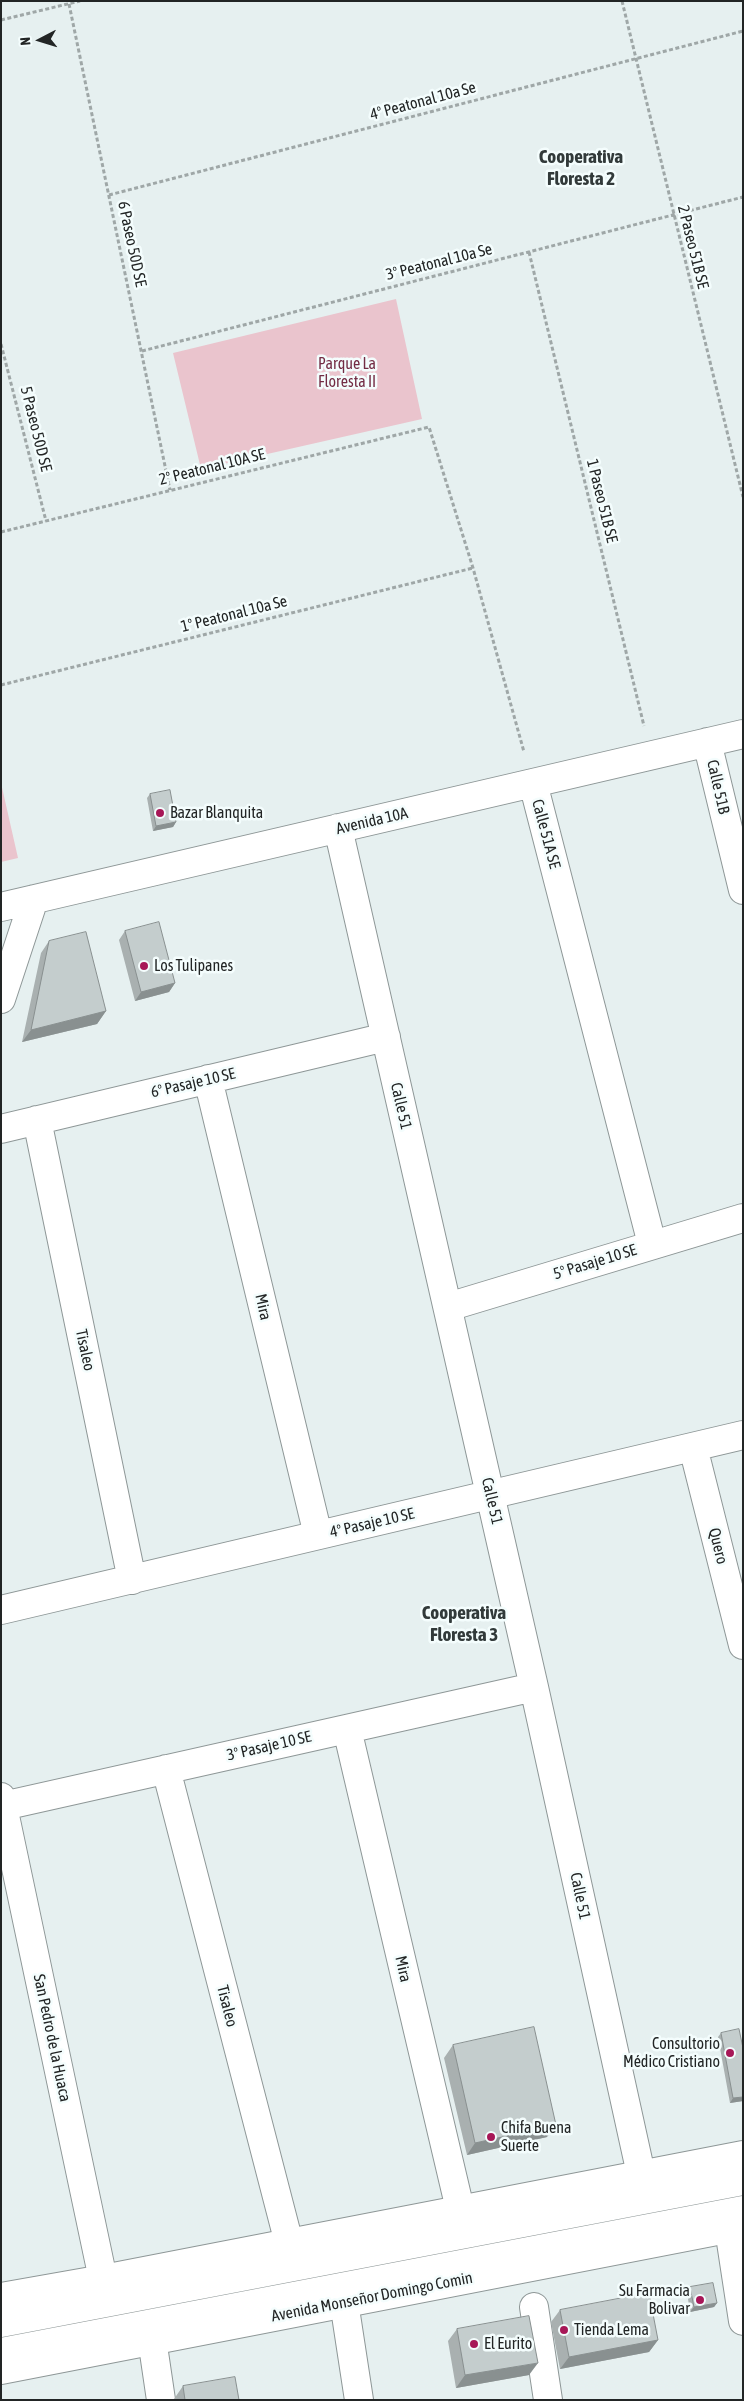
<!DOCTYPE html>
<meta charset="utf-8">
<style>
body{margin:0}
#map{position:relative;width:744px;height:2401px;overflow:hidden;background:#e6f0f0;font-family:"Asap Condensed",sans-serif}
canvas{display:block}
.frame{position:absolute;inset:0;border:2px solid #222525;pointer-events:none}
.north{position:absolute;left:15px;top:15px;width:50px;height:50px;-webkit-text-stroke:4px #f4fdfd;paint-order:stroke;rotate:265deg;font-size:14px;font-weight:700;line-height:20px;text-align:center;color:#222525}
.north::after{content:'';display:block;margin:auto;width:18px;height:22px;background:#222525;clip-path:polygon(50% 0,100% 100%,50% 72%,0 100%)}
</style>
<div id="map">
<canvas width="744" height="2401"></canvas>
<div class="frame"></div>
<div class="north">N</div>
</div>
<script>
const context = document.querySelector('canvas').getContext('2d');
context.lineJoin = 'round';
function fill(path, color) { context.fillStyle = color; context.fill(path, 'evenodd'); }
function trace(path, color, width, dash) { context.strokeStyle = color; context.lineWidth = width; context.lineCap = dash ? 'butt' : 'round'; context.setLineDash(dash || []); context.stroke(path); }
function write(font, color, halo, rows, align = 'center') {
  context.font = font + ' "Asap Condensed",sans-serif'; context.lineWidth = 5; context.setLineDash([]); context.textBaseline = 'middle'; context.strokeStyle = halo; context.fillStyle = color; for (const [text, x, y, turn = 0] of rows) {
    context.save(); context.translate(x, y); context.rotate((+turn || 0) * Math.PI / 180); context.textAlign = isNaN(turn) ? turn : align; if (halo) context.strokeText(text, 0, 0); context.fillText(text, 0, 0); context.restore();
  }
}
const green = new Path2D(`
 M396,299L422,419L201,469L173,353Z
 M1,783L18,858L1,862Z`);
const path = new Path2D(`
 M622,1L743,497
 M69,4L170,490
 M1,20L80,1
 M109,195L743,31
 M529,252L644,726
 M1,344L46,521
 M142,351L743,197
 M1,532L429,427L473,568L524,752
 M1,685L473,568`);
const minor = new Path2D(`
 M707,742L743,890
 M533,783L652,1244
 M338,828L534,1687L641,2174
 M1,907L743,734
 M1,999L34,899
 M208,1079L318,1535
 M37,1120L132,1580
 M1,1129L386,1037
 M448,1307L743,1218
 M693,1447L743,1645
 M1,1610L743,1435
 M347,1729L460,2209
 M166,1769L289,2243
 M1,1797L103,2279
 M3,1806L534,1687
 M729,2229L743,2321
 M344,2302L359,2400
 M534,2307L548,2400
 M1,2323L743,2181
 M152,2339L161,2400
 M1,2352L743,2210`);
const major = new Path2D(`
 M1,2297L103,2279L743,2155
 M1,2370L743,2226`);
const wall = new Path2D(`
 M150,794L176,822L173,827L153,831L147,798Z
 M125,931L175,983L169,992L135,1001L119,940Z
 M49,941L106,1011L97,1024L22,1042L41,953Z
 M721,2033L743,2101L730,2103L718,2037Z
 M453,2045L547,2137L467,2155L444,2058Z
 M690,2287L717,2303L714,2307L690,2312L687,2292Z
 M560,2310L658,2340L649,2352L560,2369L551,2322Z
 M457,2329L529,2375L456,2388L448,2341Z
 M183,2386L239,2400H174V2399Z`);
const shadedWall = new Path2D(`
 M176,822L173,827L153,831L156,826Z
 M175,983L169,992L135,1001L141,992Z
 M106,1011L97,1024L22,1042L31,1030Z
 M743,2097V2101L730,2103L733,2098Z
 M556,2125L547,2137L467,2155L475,2143Z
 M717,2303L714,2307L690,2312L694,2307Z
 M658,2340L649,2352L560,2369L569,2357Z
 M538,2363L529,2375L456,2388L465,2375Z`);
const building = new Path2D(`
 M170,790L176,822L156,826L150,794Z
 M159,922L175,983L141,992L125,931Z
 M86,932L106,1011L31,1030L49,941Z
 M534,2027L556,2125L475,2143L453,2045Z
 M739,2029L743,2048V2097L733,2098L721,2033Z
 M713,2283L717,2303L694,2307L690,2287Z
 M649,2293L658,2340L569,2357L560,2310Z
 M529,2316L538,2363L465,2375L457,2329Z
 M235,2377L239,2400H185L183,2386Z`);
const markers = [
 [160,813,5,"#a71757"],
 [144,966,5,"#a71757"],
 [730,2053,5,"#a71757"],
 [491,2137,5,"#a71757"],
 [700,2300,5,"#a71757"],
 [564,2330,5,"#a71757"],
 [474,2344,5,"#a71757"]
];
const streetNames = [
 ["4° Peatonal 10a Se",423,101,-15],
 ["6 Paseo 50D SE",132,244,78],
 ["2 Paseo 51B SE",693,247,76],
 ["3° Peatonal 10a Se",439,262,-14],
 ["5 Paseo 50D SE",36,429,76],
 ["2° Peatonal 10A SE",212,467,-14],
 ["1 Paseo 51B SE",602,501,76],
 ["1° Peatonal 10a Se",234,614,-14],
 ["Calle 51B",718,787,77],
 ["Avenida 10A",372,821,-13],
 ["Calle 51A SE",546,834,75],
 ["6° Pasaje 10 SE",193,1083,-13],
 ["Calle 51",401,1106,77],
 ["5° Pasaje 10 SE",595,1262,-17],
 ["Mira",263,1307,77],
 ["Tisaleo",85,1350,78],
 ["Calle 51",492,1501,77],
 ["4° Pasaje 10 SE",372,1523,-13],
 ["Quero",718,1546,76],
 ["3° Pasaje 10 SE",269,1746,-13],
 ["Calle 51",580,1896,78],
 ["Mira",403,1969,77],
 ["Tisaleo",227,2006,76],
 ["San Pedro de la Huaca",52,2038,78],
 ["Avenida Monseñor Domingo Comin",372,2297,-11]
];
const parkNames = [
 ["Parque La",347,364],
 ["Floresta II",347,382]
];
const poiNames = [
 ["Bazar Blanquita",170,813],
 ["Los Tulipanes",154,966],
 ["Consultorio",720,2044,"right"],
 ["Médico Cristiano",720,2062,"right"],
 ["Chifa Buena",501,2128],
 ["Suerte",501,2146],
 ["Su Farmacia",690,2291,"right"],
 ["Bolivar",690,2309,"right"],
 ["Tienda Lema",574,2330],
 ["El Eurito",484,2344]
];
const quarterNames = [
 ["Cooperativa",581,157],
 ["Floresta 2",581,179],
 ["Cooperativa",464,1613],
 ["Floresta 3",464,1635]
];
fill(green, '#eac4cd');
trace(minor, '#8e9797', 30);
trace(major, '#8e9797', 30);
trace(path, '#9fa7a7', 3, [4, 2.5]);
trace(minor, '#fff', 28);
trace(major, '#fff', 28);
fill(wall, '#a9b0b0');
fill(shadedWall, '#899090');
fill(building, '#c4cdcd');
trace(building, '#899090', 1);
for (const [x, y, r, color] of markers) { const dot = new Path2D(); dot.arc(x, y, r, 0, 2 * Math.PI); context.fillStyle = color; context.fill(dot); trace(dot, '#f4fdfd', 2); }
write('16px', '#222525', '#f4fdfd', streetNames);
write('16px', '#732c44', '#f4fdfd', parkNames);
write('16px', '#222525', '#f4fdfd', poiNames, 'left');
write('bold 19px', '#323a3a', '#f4fdfd', quarterNames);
</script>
